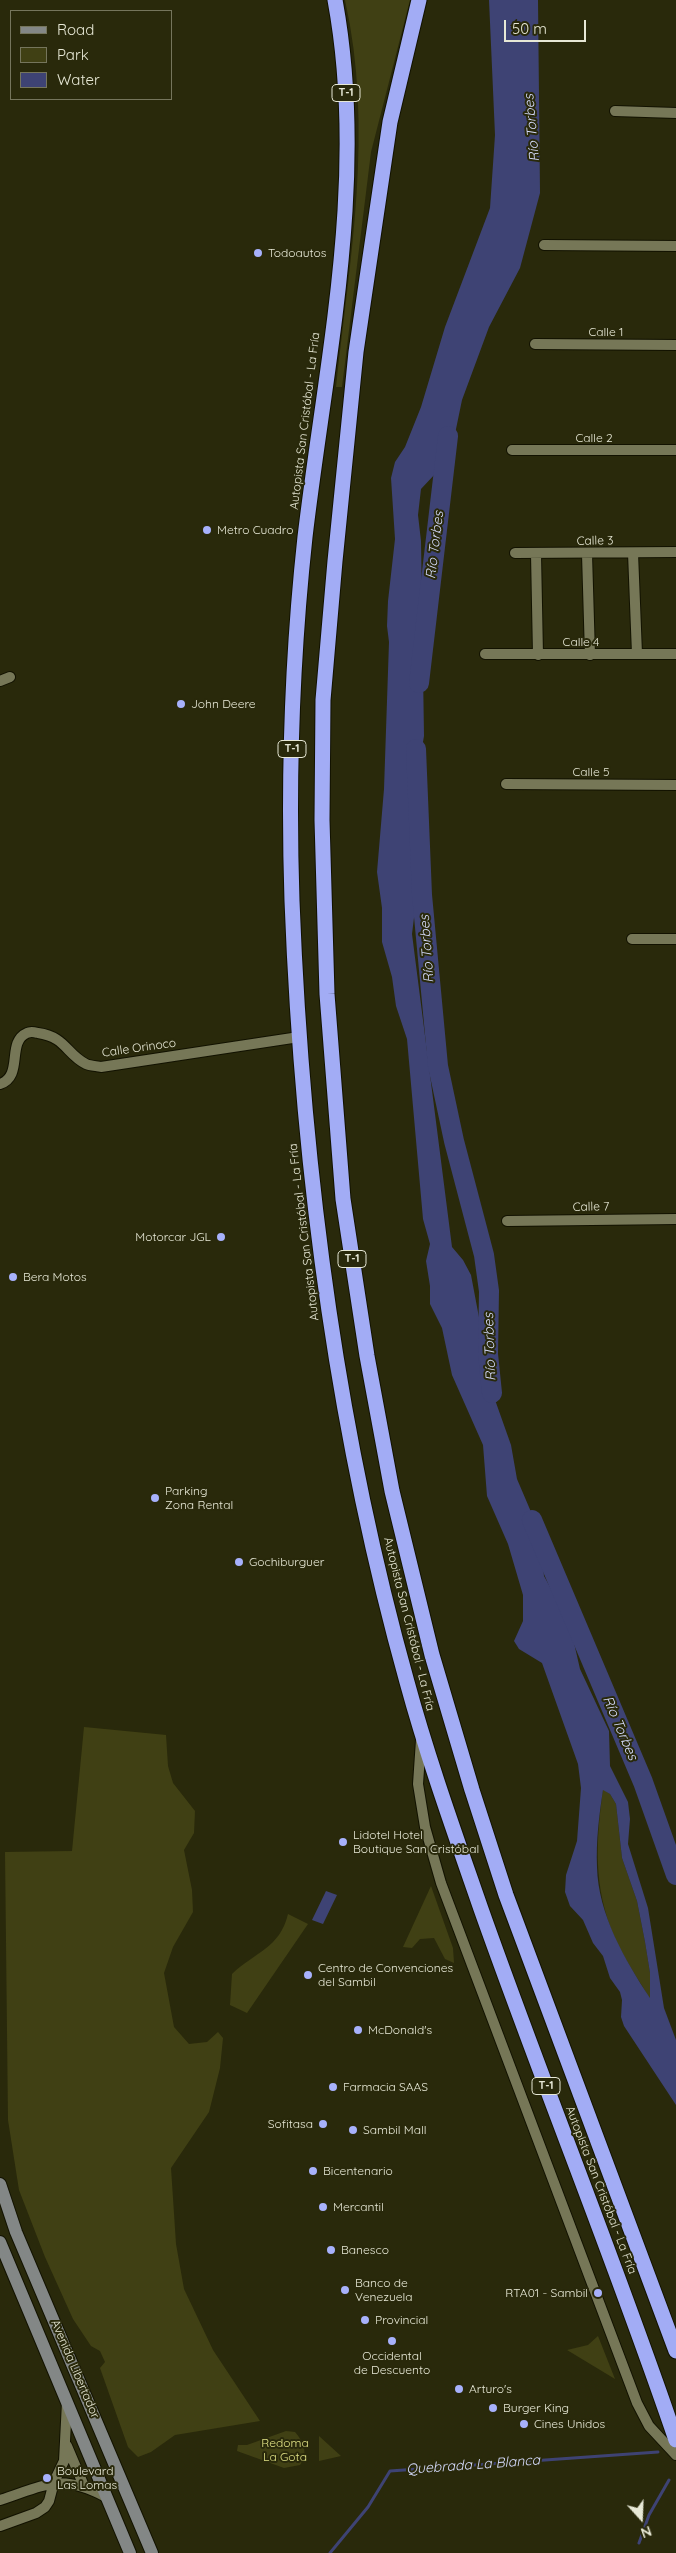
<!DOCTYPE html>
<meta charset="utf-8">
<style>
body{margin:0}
#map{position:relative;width:676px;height:2553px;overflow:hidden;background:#29290b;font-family:Quicksand,sans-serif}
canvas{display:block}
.legend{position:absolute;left:10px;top:10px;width:162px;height:90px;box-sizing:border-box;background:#29290b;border:1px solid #75755c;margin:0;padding:6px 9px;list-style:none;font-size:15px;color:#e7e8d6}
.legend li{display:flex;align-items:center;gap:10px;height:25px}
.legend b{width:25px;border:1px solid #75755c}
.north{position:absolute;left:616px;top:2493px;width:50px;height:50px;-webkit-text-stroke:4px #29290b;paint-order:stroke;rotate:160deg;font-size:14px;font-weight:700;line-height:20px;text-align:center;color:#e7e8d6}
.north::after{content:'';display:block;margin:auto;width:18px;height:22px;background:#e7e8d6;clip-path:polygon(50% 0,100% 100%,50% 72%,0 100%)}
.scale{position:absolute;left:504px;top:20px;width:82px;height:22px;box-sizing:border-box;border:2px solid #e7e8d6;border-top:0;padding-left:6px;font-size:15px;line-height:18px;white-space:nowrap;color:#e7e8d6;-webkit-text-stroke:4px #29290b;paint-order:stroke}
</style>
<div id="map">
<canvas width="676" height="2553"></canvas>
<ul class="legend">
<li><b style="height:6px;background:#838786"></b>Road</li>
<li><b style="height:14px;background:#404014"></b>Park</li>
<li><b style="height:14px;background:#3e4374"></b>Water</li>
</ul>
<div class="north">N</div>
<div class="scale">50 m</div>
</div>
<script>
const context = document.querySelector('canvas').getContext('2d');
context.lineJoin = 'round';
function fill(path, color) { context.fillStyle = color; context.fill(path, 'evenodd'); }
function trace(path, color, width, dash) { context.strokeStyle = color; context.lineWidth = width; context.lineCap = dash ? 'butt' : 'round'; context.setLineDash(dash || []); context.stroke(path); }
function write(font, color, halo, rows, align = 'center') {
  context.font = font + ' Quicksand,sans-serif'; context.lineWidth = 4; context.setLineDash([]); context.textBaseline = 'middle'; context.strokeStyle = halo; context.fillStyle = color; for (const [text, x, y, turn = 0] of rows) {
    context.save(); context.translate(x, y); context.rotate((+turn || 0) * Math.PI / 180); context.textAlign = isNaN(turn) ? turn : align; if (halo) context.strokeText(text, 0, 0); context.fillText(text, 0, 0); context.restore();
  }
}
const green = new Path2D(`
 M345,0H410L371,152L342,387H336C350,257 374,130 345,0Z
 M84,1727L166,1735L168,1766L173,1783L195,1811L194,1833L184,1850L192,1890L193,1912L173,1947L164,1973L174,2027L189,2044L207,2042L218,2032L223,2038L220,2068L209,2112L171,2168L176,2244L184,2289L213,2350L260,2421L175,2435L151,2452L138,2457L128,2447L100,2368L105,2362L100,2351L91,2346L73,2319L45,2257L19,2190L8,2120L5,1852L72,1851Z
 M603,1789L610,1794L616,1804L622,1858L637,1901L645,1942L650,1973V1999C638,1978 624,1959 614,1936C593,1886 596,1841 603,1789Z
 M431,1886L453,1948L454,1963L445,1959L434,1938L420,1939L412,1948L403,1947Z
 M288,1914L308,1924L247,2013L230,2005L232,1974C255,1952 280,1948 288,1914Z
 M598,2336L615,2379L567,2350L588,2345Z
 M286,2431L295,2432C303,2441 309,2454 300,2465L284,2468L237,2451L238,2445H247Z
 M319,2436L341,2456L319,2461Z`);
const water = new Path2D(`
 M489,0H538L540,193L520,268L489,327L462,400L450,458L421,489L418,515L421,541L424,736L412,807L419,877L412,934L452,1247L463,1260L471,1275L494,1397L511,1445L517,1479L540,1533L544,1576L569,1621L580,1669L609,1731L610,1766L628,1802L630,1819L628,1844L648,1908L664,2008L676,2040V2105L624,2026L621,2017L622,2000L620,1992L610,1978L603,1956L593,1943L583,1920L570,1906L565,1892L566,1875L577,1841L581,1788L578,1764L542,1663L519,1649L514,1641L523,1621V1595L508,1544L487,1496L483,1445L452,1375L442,1328L430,1304V1286L426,1261L430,1244L423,1219L407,1039L396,1006L392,977L382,942V908L377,872L384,789L389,642L387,626L388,601L395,539L391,478L395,462L405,447L421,407L445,327L490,208L495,135ZM603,1790L610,1794L616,1804L622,1858L637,1901L645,1942L650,1973V1998C625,1960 598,1914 597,1867C596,1841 599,1816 603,1790Z
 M326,1891L337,1895L323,1924L312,1920Z`);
const stream = new Path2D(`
 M639,2543L649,2515L669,2480
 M330,2553L368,2507L390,2471L658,2452`);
const river = new Path2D(`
 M419,683L448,436
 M416,749L422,895L438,1066L454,1141L484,1255L489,1291L488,1354L492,1393
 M532,1520L643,1782L676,1875`);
const street = new Path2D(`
 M615,111L676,113
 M544,245L676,246
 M535,344L676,345
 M512,450H676
 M515,553L676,552
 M633,553L637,654
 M536,554L538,655
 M587,554L590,655
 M485,654H676
 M0,681L10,677
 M506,784L676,785
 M632,939H676
 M0,1084C24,1076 6,1042 27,1033C31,1031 34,1032 38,1033C66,1037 66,1054 86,1064C90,1066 97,1066 101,1067L299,1037
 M507,1221L676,1219
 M421,1740L418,1784L425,1827L441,1883L637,2403L649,2426L676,2455
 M67,2446L84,2486
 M0,2500C46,2485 60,2473 106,2497
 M0,2526L36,2513L45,2507L49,2501L54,2482L64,2461L67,2402`);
const secondary = new Path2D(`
 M0,2184L16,2232L152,2553
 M0,2242L130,2553`);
const highway = new Path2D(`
 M335,0C368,179 326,359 305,537C292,657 288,780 292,901C302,1164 336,1428 407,1682C428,1759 455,1834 481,1909C544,2087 615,2261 676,2440
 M419,0L390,122L356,352L335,561L323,700L322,820L327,994L343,1199L367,1356L392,1491L432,1655L472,1790L506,1895L676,2351`);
const markers = [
 [258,253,5,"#a7b1fc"],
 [207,530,5,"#a7b1fc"],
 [181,704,5,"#a7b1fc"],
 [221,1237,5,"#a7b1fc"],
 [13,1277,5,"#a7b1fc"],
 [155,1498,5,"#a7b1fc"],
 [239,1562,5,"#a7b1fc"],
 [343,1842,5,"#a7b1fc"],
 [308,1975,5,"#a7b1fc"],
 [358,2030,5,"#a7b1fc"],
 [333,2087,5,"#a7b1fc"],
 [323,2124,5,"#a7b1fc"],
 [353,2130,5,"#a7b1fc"],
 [313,2171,5,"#a7b1fc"],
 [323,2207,5,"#a7b1fc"],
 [331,2250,5,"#a7b1fc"],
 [345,2290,5,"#a7b1fc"],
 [598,2293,5,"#a7b1fc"],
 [365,2320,5,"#a7b1fc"],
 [392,2341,5,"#a7b1fc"],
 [459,2389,5,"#a7b1fc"],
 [493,2408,5,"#a7b1fc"],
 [524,2424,5,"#a7b1fc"],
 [47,2478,5,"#a7b1fc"]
];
const shields = [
 [346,93,28],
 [292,749,28],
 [352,1259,28],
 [546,2086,28]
];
const shieldNames = [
 ["T-1",346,93],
 ["T-1",292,749],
 ["T-1",352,1259],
 ["T-1",546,2086]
];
const poiNames = [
 ["Todoautos",268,253],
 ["Metro Cuadro",217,530],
 ["John Deere",191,704],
 ["Motorcar JGL",211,1237,"right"],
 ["Bera Motos",23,1277],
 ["Parking",165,1491],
 ["Zona Rental",165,1505],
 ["Gochiburguer",249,1562],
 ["Lidotel Hotel",353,1835],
 ["Boutique San Cristóbal",353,1849],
 ["Centro de Convenciones",318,1968],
 ["del Sambil",318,1982],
 ["McDonald's",368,2030],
 ["Farmacia SAAS",343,2087],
 ["Sofitasa",313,2124,"right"],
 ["Sambil Mall",363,2130],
 ["Bicentenario",323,2171],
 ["Mercantil",333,2207],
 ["Banesco",341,2250],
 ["Banco de",355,2283],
 ["Venezuela",355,2297],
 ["RTA01 - Sambil",588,2293,"right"],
 ["Provincial",375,2320],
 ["Occidental",392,2356,"center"],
 ["de Descuento",392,2370,"center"],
 ["Arturo's",469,2389],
 ["Burger King",503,2408],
 ["Cines Unidos",534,2424],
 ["Boulevard",57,2471],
 ["Las Lomas",57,2485]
];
const streetNames = [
 ["Calle 1",606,332],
 ["Autopista San Cristóbal - La Fría",305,421,-83],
 ["Calle 2",594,438],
 ["Calle 3",595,541,-1],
 ["Calle 4",581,642],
 ["Calle 5",591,772],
 ["Calle Orinoco",139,1048,-8],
 ["Calle 7",591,1207,-1],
 ["Autopista San Cristóbal - La Fría",304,1232,-97],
 ["Autopista San Cristóbal - La Fría",409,1624,76],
 ["Autopista San Cristóbal - La Fría",601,2190,69],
 ["Avenida Libertador",75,2369,67]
];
const parkNames = [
 ["Redoma",285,2443],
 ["La Gota",285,2457]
];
const waterNames = [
 ["Río Torbes",532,128,-95],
 ["Río Torbes",435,545,-83],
 ["Río Torbes",427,949,-94],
 ["Río Torbes",490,1347,-92],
 ["Río Torbes",620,1728,67],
 ["Quebrada La Blanca",473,2465,-4]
];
fill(green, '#404014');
fill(water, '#3e4374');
trace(stream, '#3e4374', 3);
trace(river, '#3e4374', 20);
trace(street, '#121200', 12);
trace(secondary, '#121200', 14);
trace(highway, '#121200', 17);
trace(street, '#767757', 10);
trace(secondary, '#838786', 12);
trace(highway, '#a2acf5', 15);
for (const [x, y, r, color] of markers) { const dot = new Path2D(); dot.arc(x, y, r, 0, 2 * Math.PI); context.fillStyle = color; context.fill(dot); trace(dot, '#29290b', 2); }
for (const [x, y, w] of shields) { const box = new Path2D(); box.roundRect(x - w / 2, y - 8.5, w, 17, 4); context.fillStyle = '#29290b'; context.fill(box); trace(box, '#e7e8d6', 1); }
write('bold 11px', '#e7e8d6', null, shieldNames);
write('12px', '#e7e8d6', '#29290b', poiNames, 'left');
write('12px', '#e7e8d6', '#29290b', streetNames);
write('12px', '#dfe085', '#29290b', parkNames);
write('italic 14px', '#d5dbfc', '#29290b', waterNames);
</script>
